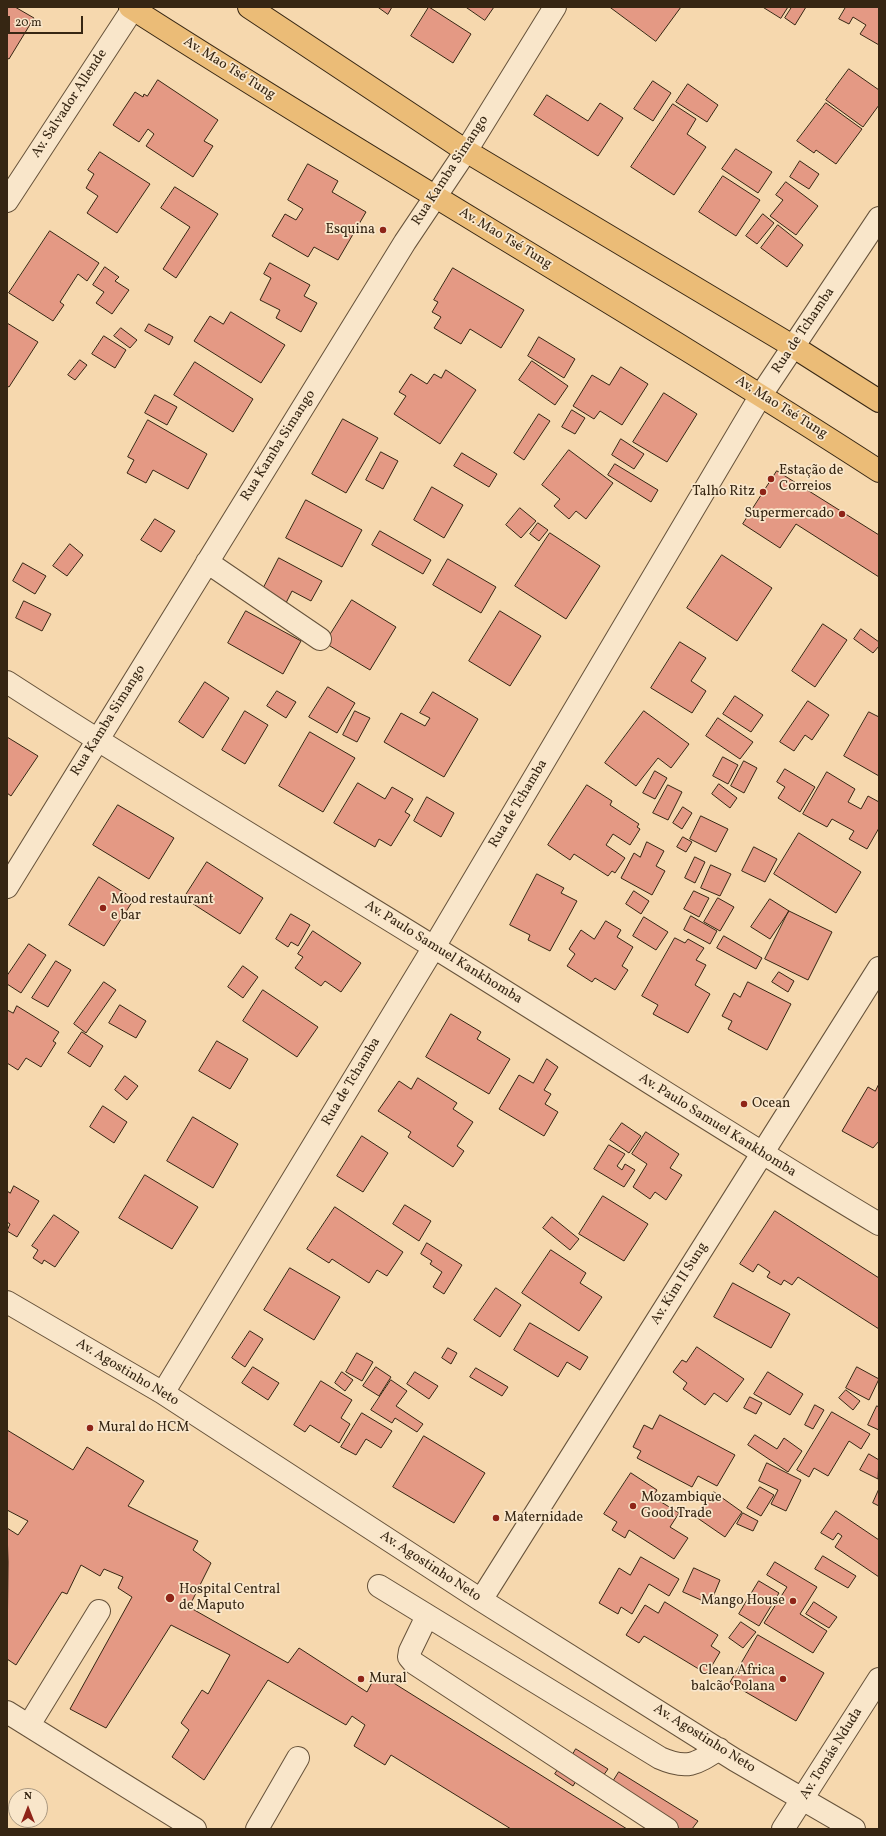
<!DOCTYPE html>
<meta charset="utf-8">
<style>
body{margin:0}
#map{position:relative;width:886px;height:1836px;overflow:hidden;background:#f6d8ae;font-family:Vollkorn,serif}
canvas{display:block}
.frame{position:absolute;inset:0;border:8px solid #362613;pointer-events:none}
.north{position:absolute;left:8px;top:1788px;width:40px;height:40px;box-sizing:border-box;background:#f9e6ca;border:1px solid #ab9981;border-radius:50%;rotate:0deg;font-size:11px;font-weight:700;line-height:16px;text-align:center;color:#362613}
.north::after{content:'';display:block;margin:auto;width:14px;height:18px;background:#8f2418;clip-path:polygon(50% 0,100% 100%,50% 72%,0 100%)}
.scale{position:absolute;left:8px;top:16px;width:75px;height:18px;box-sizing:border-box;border:2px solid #362613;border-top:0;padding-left:5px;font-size:12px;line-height:14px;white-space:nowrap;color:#362613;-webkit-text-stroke:3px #f9e6ca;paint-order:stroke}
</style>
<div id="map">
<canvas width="886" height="1836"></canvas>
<div class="frame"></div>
<div class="north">N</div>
<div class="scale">20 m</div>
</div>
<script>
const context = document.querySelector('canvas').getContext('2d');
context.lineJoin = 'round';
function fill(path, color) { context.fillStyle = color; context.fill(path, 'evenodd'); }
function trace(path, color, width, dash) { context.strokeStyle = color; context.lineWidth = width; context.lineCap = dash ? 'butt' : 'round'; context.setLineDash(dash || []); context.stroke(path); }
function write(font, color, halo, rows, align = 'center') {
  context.font = font + ' Vollkorn,serif'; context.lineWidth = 3.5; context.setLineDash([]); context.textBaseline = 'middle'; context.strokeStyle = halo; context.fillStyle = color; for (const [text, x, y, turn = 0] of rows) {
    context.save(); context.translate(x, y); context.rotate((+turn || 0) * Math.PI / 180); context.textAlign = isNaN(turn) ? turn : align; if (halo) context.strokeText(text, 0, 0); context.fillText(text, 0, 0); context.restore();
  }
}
const building = new Path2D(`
 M7,7H15L34,18L9,59L7,58Z
 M378,7H392L388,14Z
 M429,7L471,34L453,63L411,36Z
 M466,7H494L485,20Z
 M610,7H681L656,41Z
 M763,7H788L781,18Z
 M792,7H806L795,25L785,18Z
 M846,7H879V45L860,34L866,25L853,17L849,24L839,19Z
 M849,69L879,90V105L863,127L826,100Z
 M158,80L218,120L204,141L213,146L193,177L146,146L154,134L148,129L139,142L113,125L135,92L143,97L144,94L147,96Z
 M653,81L671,93L653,121L634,109Z
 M688,84L718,105L707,122L676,102Z
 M547,95L588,121L600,103L623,118L598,156L534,115Z
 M826,103L862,129L836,164L816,150L814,153L797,141Z
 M673,104L696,119L687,134L706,147L674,195L631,167Z
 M736,149L772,172L758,193L722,169Z
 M100,152L150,184L117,233L87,213L98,196L86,188L94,174L88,170Z
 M800,161L819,174L809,189L790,177Z
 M308,164L338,181L332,192L366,212L338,260L314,247L308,257L272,236L285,214L296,220L303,209L288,200Z
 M723,176L760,200L736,236L699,212Z
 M786,182L818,206L796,235L770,216L783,200L776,195Z
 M175,187L218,214L176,278L163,269L190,227L161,208Z
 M763,214L774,223L757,244L746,236Z
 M778,225L803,245L787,267L761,248Z
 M50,231L99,263L87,281L78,274L60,302L64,305L53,321L9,293Z
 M270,263L310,285L304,296L317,303L301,332L276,318L280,310L260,300L271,278L264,274Z
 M105,267L119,277L115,281L129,290L112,314L96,303L104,292L93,285Z
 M453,268L524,310L501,348L470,329L461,344L434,328L441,317L432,312L438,302L434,300Z
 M231,312L285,345L261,383L194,341L210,316L223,324Z
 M7,323L38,342L9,387L7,386Z
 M149,324L173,337L169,345L145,331Z
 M121,328L137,340L130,348L114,336Z
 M104,336L126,350L115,368L92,354Z
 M539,337L575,359L564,378L528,356Z
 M80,360L87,365L75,380L68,375Z
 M532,361L568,386L555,405L519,380Z
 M195,362L253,399L233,432L174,395Z
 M621,367L648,384L622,425L600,411L594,419L573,406L592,375L609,385Z
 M446,370L476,390L440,444L394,414L406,396L399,392L411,374L427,384L434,374L441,378Z
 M664,393L697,414L667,462L633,442Z
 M155,395L177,407L167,425L145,413Z
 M572,410L585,418L575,434L562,427Z
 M539,414L550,421L524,460L514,453Z
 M343,419L378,438L346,493L312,474Z
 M148,420L207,454L188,489L153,470L146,483L127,473L134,460L128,457Z
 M621,439L644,454L634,469L612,455Z
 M569,450L613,483L586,519L576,511L569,519L554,506L560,499L542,485Z
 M381,452L398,461L383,489L366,480Z
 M462,453L497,474L489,487L454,466Z
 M615,464L658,490L651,502L608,475Z
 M777,471L879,535V577L796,524L780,548L743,524Z
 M432,487L463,505L444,538L414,520Z
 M306,500L362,530L342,567L286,538Z
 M520,508L536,521L521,538L506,525Z
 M155,519L175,531L161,552L141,540Z
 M538,523L548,530L539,541L530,534Z
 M380,531L431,560L423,574L372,545Z
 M550,533L600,566L566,619L515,586Z
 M70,544L83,555L67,576L53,566Z
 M722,555L772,588L737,641L687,608Z
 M279,558L322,581L311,601L292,591L285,605L261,593Z
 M448,559L496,587L481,613L433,585Z
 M23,563L46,576L35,594L13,581Z
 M352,600L396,627L370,670L325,643Z
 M24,601L51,614L42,631L16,618Z
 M246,611L301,641L283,674L228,643Z
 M500,611L541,636L510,686L469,661Z
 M823,624L847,640L815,687L792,671Z
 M861,629L879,642V646L873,653L854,639Z
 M680,642L706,658L691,681L706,691L692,713L651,688Z
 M205,682L229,698L203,738L179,722Z
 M328,687L355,703L337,733L309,717Z
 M277,691L296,702L286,718L267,706Z
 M433,692L478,719L444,777L384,742L401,713L425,726L430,718L420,713Z
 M735,696L763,715L751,732L723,714Z
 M808,701L829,715L812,740L805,735L794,751L780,742Z
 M245,711L268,725L245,764L222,750Z
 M355,711L370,718L357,742L343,735Z
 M644,711L689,744L671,768L658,758L636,786L605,763Z
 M869,712L879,717V776L844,756Z
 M718,718L753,742L740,759L706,736Z
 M310,732L355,758L323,812L279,786Z
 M7,737L38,756L11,796L7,793Z
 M723,757L738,765L728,784L713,776Z
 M744,761L757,768L744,793L731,786Z
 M785,769L815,787L800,812L778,798L785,787L777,782Z
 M655,771L667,778L655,799L643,793Z
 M827,772L855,789L848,802L861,809L868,796L879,802V828L867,849L849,839L854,831L832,819L827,827L803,814Z
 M358,783L385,799L392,787L413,799L405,812L410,815L391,846L379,839L375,847L334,823Z
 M719,784L737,798L730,808L712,794Z
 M587,785L612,801L610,805L639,824L637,827L640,829L630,845L613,834L606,845L625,858L615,873L612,871L608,876L574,854L570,860L548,845Z
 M668,785L682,792L668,820L653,813Z
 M427,797L454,813L441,837L414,821Z
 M118,805L174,838L149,879L93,845Z
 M683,807L692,813L682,829L673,823Z
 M701,816L728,829L716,852L690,839Z
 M799,833L861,872L836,913L774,874Z
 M683,837L692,842L686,852L677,847Z
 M647,842L664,851L656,866L665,871L652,895L621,878L634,853L640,857Z
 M754,847L777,859L765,882L742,871Z
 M695,857L705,862L695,883L685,878Z
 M207,862L263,898L240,934L184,898Z
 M711,865L731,874L720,896L701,888Z
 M537,874L564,888L561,893L577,901L550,951L528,940L530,935L510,925Z
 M99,877L134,899L104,946L69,925Z
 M634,891L649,901L641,914L626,904Z
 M694,891L709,898L699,917L684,909Z
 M718,898L734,907L720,931L704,922Z
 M770,899L789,911L770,939L751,927Z
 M789,911L832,932L808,980L765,959Z
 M291,914L310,925L298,946L291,942L288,947L276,939Z
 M691,916L717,931L710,944L684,930Z
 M644,917L668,932L656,950L633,936Z
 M606,921L621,930L617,937L633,947L622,966L628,970L615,990L595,978L592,982L567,966L575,954L569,949L581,930L594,939Z
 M313,931L361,963L341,992L325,981L321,986L295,968L303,957L298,954Z
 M724,936L762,958L756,969L717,948Z
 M675,938L685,943L688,939L704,948L696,960L706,965L695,985L710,994L688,1033L653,1014L658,1005L642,996Z
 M29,944L46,955L21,993L7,984V976Z
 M56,961L71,970L48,1007L32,998Z
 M243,966L258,977L243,998L228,987Z
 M779,972L794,981L788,992L772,982Z
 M104,982L116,990L86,1033L74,1024Z
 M748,982L791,1004L767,1050L728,1029L732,1021L722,1016L734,993L740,997Z
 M263,990L318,1027L297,1057L243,1021Z
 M120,1005L146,1021L136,1038L109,1023Z
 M17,1006L59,1032L53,1041L56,1043L41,1067L26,1058L18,1070L7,1063V1010L13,1013Z
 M451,1014L481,1032L477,1039L510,1059L489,1094L426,1057Z
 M82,1032L103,1046L90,1067L68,1053Z
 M217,1041L248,1059L230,1089L199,1071Z
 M547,1059L558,1067L544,1090L551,1094L545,1104L558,1112L544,1136L499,1109L519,1075L533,1083Z
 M125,1076L138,1086L127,1100L115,1090Z
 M418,1078L457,1103L453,1109L473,1122L457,1146L464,1151L453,1167L408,1137L411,1132L378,1111L399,1081L411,1089Z
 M879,1084V1141L873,1148L842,1131L868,1087L875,1091Z
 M103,1106L127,1122L114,1143L90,1127Z
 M193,1117L238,1144L213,1188L167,1161Z
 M622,1123L641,1136L629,1153L610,1140Z
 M646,1132L679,1154L670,1168L682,1175L666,1200L655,1192L650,1199L633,1187L647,1164L632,1154Z
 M362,1136L388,1153L363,1192L337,1176Z
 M609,1145L625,1154L617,1166L622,1170L625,1164L635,1170L624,1187L594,1169Z
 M145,1175L198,1207L172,1249L119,1218Z
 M14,1186L39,1201L17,1237L7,1231L10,1224L7,1222V1191L10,1193Z
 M603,1196L648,1224L624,1261L579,1234Z
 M405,1205L431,1221L419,1241L393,1224Z
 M335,1207L403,1252L387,1276L377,1270L369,1283L332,1259L329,1263L307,1249Z
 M775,1211L879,1278V1329L798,1277L792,1285L784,1280L781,1285L767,1277L770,1272L758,1264L753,1272L740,1264Z
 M54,1215L79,1232L55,1267L44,1260L42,1264L33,1258L38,1250L32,1246Z
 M552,1217L579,1239L570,1250L543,1228Z
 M427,1243L462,1265L444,1294L433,1287L442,1272L430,1264L432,1261L421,1254Z
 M551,1250L586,1273L580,1283L602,1297L579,1331L522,1293Z
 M290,1268L340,1297L314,1340L264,1310Z
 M733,1283L790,1314L771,1348L714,1317Z
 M496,1288L521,1305L500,1337L474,1320Z
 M530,1323L588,1357L580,1370L567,1362L558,1377L514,1350Z
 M250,1331L263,1339L245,1367L232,1358Z
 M697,1347L744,1379L727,1402L714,1393L705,1405L683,1389L687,1383L673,1372L682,1360L686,1362Z
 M448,1348L457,1353L451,1364L442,1358Z
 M357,1353L373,1362L362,1381L346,1372Z
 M253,1367L279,1383L268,1400L242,1383Z
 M376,1367L391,1377L379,1396L363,1386Z
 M857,1367L879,1379L869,1400L846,1388Z
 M476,1368L508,1387L502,1396L470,1377Z
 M342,1372L353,1380L345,1391L335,1383Z
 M415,1372L438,1386L429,1399L407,1384Z
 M768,1372L803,1394L790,1415L754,1394Z
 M391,1380L407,1391L396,1406L423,1424L417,1432L395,1418L392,1423L371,1410Z
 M321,1381L352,1400L341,1418L350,1424L339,1443L310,1425L305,1432L294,1425Z
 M846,1390L860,1401L853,1410L839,1398Z
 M750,1397L762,1403L756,1414L744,1408Z
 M815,1405L824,1410L813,1429L805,1425Z
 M877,1406L879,1407V1430L868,1425Z
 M832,1412L870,1434L861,1449L849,1441L828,1476L814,1468L809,1477L797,1470Z
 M362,1413L392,1431L381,1448L366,1439L356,1455L341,1447Z
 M660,1415L735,1455L717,1486L698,1476L692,1487L637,1458L641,1451L633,1447L644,1425L652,1429Z
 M7,1430L73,1470L87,1447L144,1481L128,1506L198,1541L193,1550L211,1563L189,1607L288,1663L299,1648L367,1692L376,1675L389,1684L392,1682L627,1829H511L391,1755L385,1765L354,1746L365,1725L352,1716L346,1725L268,1680L204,1780L172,1757L189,1730L181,1723L202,1690L208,1694L230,1655L171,1625L106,1728L70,1709L132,1597L118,1588L123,1577L104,1569L100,1576L81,1565L67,1594L62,1592L16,1665L7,1659L8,1562L7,1528L18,1535L28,1521L7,1510Z
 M755,1435L777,1449L784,1438L802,1451L788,1472L748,1445Z
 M424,1436L485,1473L454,1523L393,1487Z
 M869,1454L879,1460L878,1479L860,1470Z
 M767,1463L801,1480L786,1511L771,1504L778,1490L759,1481Z
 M631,1473L657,1490L653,1497L679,1513L670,1527L688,1538L674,1559L629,1530L625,1538L612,1530L617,1522L604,1514Z
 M760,1487L774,1495L761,1516L747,1508Z
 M879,1489V1506L873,1503Z
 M714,1492L742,1512L725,1537L696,1517Z
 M836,1511L879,1540V1577L835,1547L842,1536L838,1533L833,1540L821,1533Z
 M743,1513L758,1521L753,1531L737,1524Z
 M823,1556L856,1576L848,1588L815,1569Z
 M641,1557L679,1579L669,1596L649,1584L632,1614L621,1607L618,1614L599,1603L619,1568L630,1575Z
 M775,1562L817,1587L800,1614L827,1631L813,1653L764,1623L787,1587L767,1575Z
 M694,1568L720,1580L710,1604L683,1592Z
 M759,1581L779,1593L759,1626L739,1614Z
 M665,1602L718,1635L711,1646L720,1652L707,1674L644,1636L639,1643L626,1635L645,1605L658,1613Z
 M814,1602L837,1617L829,1628L806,1614Z
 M741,1622L756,1632L743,1648L729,1638Z
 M758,1635L824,1673L796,1721L730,1683Z
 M576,1749L608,1769L603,1776L572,1756Z
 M562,1764L579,1776L573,1786L555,1774Z
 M619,1772L698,1821L692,1829H677L609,1788Z`);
const minor = new Path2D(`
 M7,201L134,7
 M207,562L320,639
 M7,682C147,773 290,858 432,946C581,1038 728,1134 879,1224
 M7,887L405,242L466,151L555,7
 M7,1302L163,1393L481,1600L735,1760L854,1829
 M163,1393L434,947L761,395L879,218
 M379,1586L660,1758C687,1770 696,1764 719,1749
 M481,1600L879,968
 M427,1616L410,1651L409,1657L414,1663L667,1829
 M7,1712L195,1829
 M29,1725L99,1611
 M257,1829L298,1758
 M783,1829L879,1679`);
const major = new Path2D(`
 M130,7C377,166 632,311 879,471
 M249,7L466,151L794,347L879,401`);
const markers = [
 [383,230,4,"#8f2418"],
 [771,479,4,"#8f2418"],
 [763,492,4,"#8f2418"],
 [842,514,4,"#8f2418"],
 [103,908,4,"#8f2418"],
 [744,1104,4,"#8f2418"],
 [90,1428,4,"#8f2418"],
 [633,1506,4,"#8f2418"],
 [496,1518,4,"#8f2418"],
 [170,1598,5,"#8f2418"],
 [793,1601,4,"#8f2418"],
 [361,1679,4,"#8f2418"],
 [783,1679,4,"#8f2418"]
];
const streetNames = [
 ["Av. Mao Tsé Tung",229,69,32],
 ["Av. Salvador Allende",70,104,-57],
 ["Rua Kamba Simango",451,171,-57],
 ["Av. Mao Tsé Tung",505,239,31],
 ["Rua de Tchamba",804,331,-56],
 ["Av. Mao Tsé Tung",781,408,32],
 ["Rua Kamba Simango",279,446,-58],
 ["Rua Kamba Simango",109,721,-58],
 ["Rua de Tchamba",519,804,-59],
 ["Av. Paulo Samuel Kankhomba",443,953,32],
 ["Rua de Tchamba",352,1082,-59],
 ["Av. Paulo Samuel Kankhomba",717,1126,32],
 ["Av. Kim II Sung",680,1284,-58],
 ["Av. Agostinho Neto",127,1373,31],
 ["Av. Agostinho Neto",430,1567,33],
 ["Av. Agostinho Neto",704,1739,32],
 ["Av. Tomás Nduda",832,1754,-58]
];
const poiNames = [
 ["Esquina",375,230,"right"],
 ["Estação de",779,471],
 ["Correios",779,487],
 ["Talho Ritz",755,492,"right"],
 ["Supermercado",834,514,"right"],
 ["Mood restaurant",111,900],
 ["e bar",111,916],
 ["Ocean",752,1104],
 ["Mural do HCM",98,1428],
 ["Mozambique",641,1498],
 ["Good Trade",641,1514],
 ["Maternidade",504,1518],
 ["Hospital Central",179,1590],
 ["de Maputo",179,1606],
 ["Mango House",785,1601,"right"],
 ["Clean Africa",775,1671,"right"],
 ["balcão Polana",775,1687,"right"],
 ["Mural",369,1679]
];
fill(building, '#e49984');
trace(building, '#362613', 1);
trace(minor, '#66523a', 24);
trace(major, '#362613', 24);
trace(minor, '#f9e6ca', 22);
trace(major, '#ebbc77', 22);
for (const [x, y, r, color] of markers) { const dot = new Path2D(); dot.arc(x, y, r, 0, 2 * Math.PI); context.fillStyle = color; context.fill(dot); trace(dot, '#f9e6ca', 1.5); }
write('14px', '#362613', '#f9e6ca', streetNames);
write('14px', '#362613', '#f9e6ca', poiNames, 'left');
</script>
